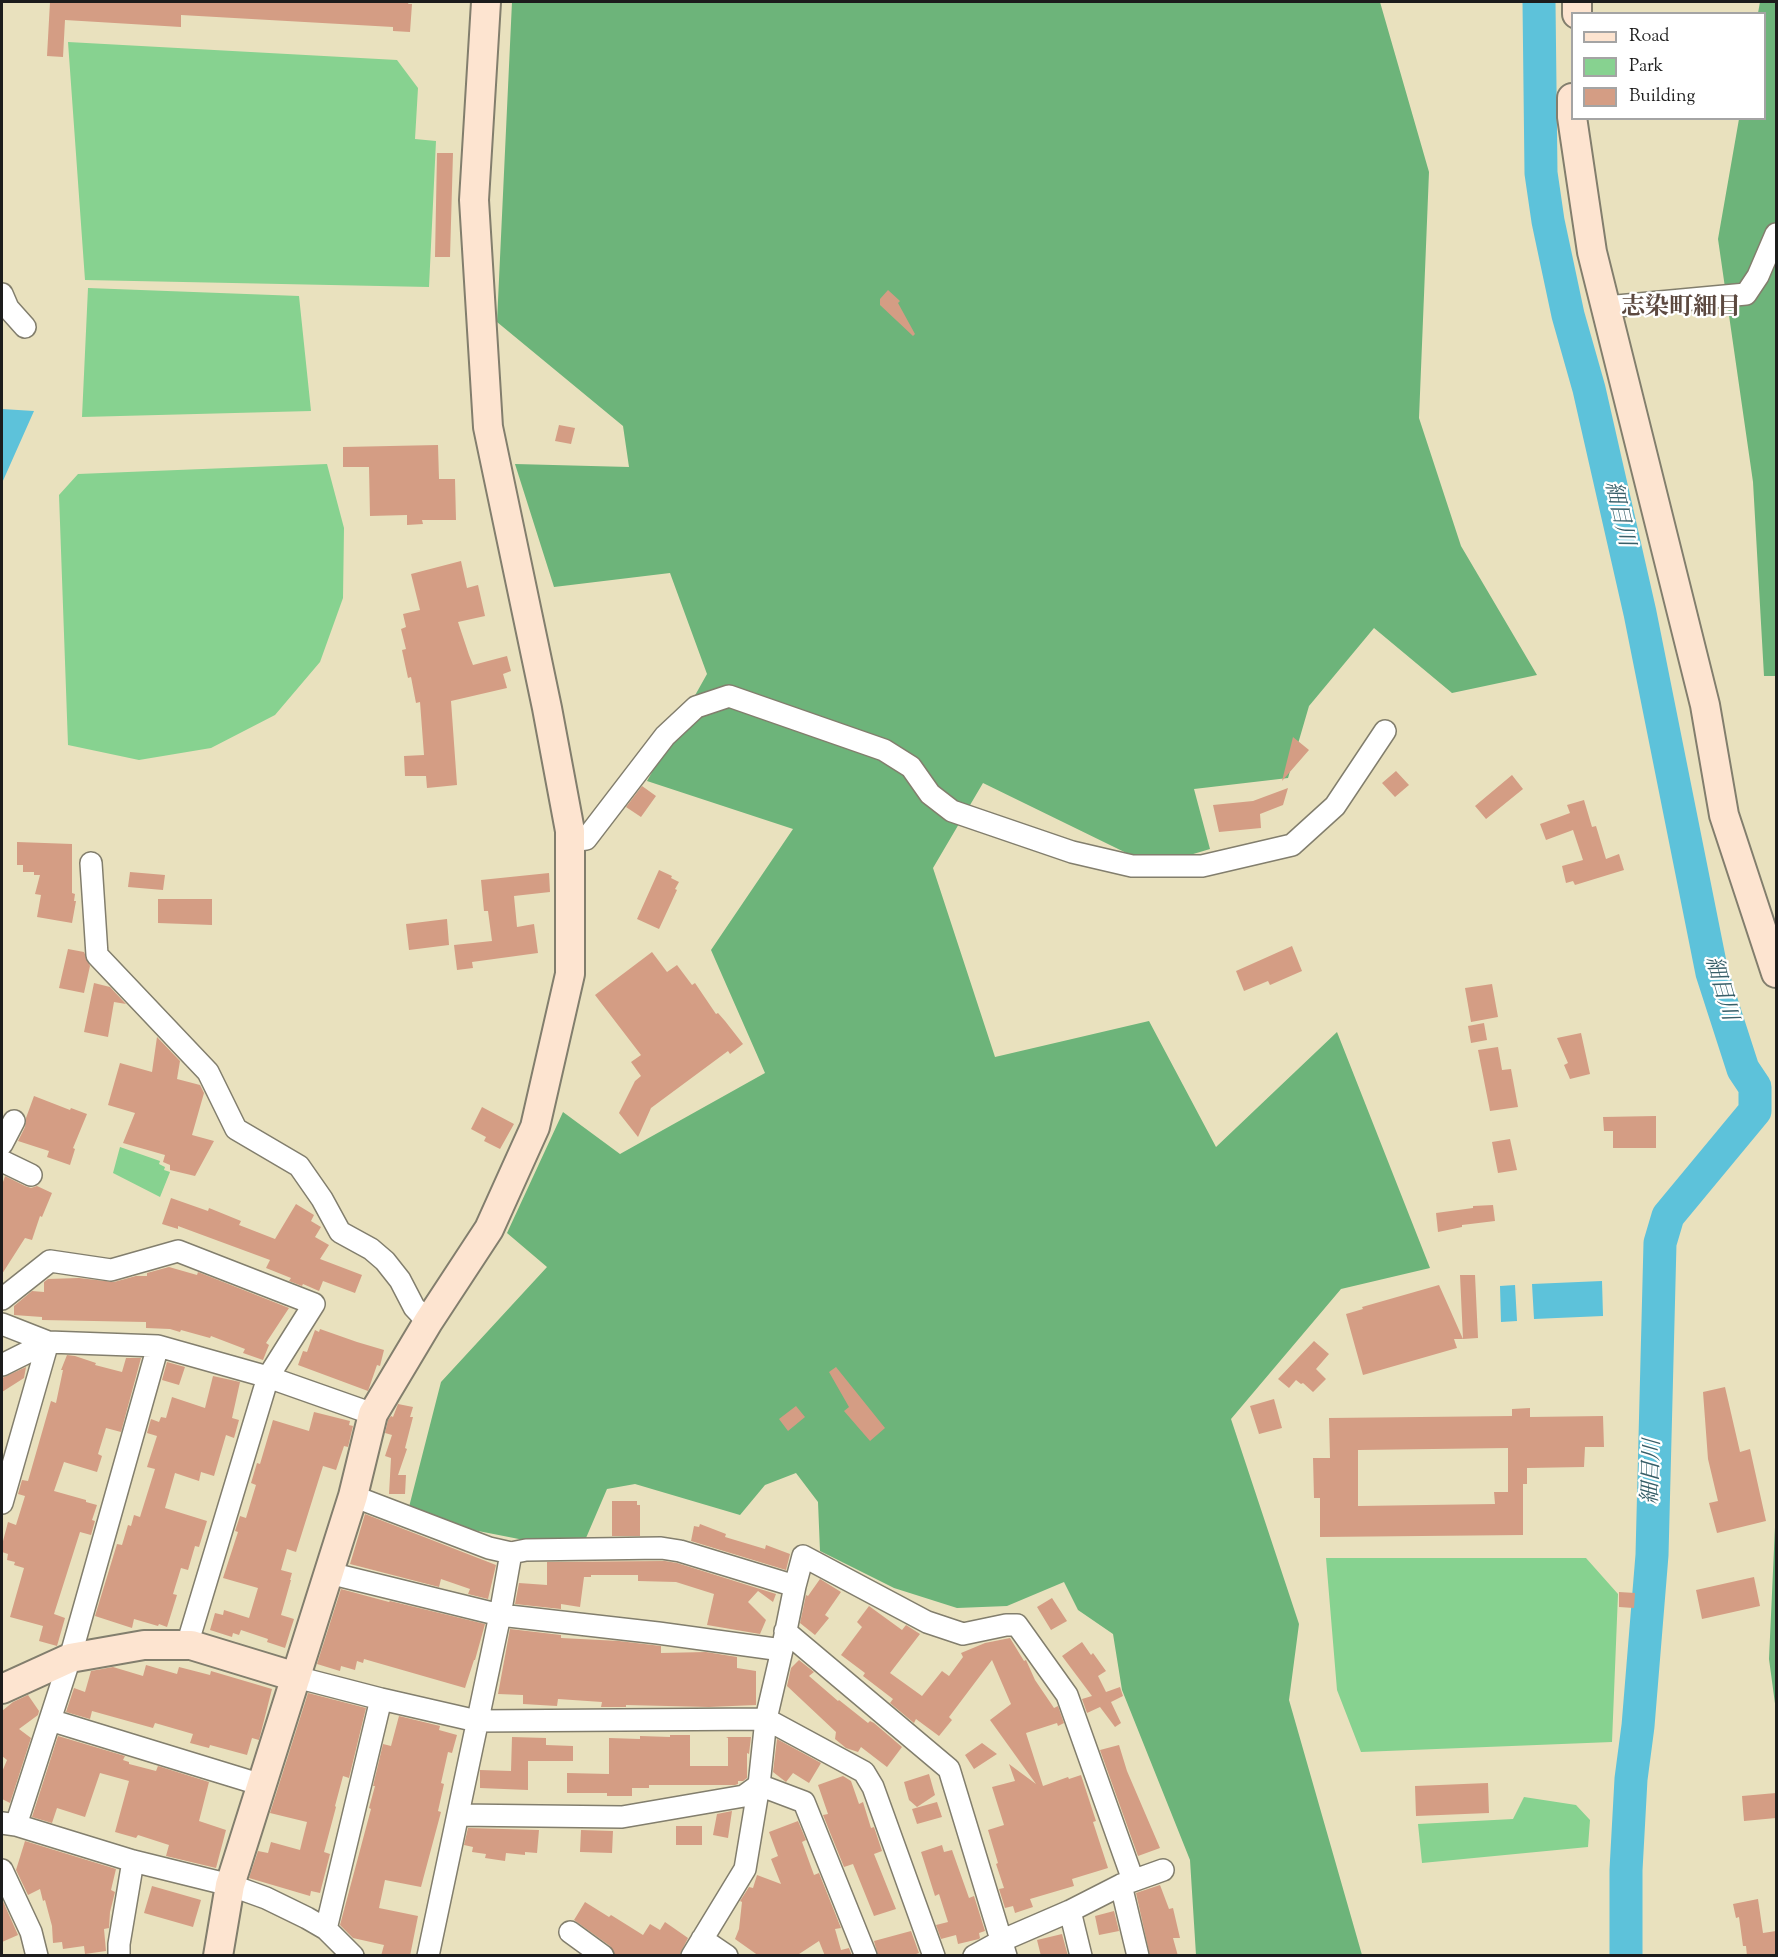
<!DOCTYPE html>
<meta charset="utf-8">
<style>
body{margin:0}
#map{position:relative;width:1778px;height:1957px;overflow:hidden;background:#e9e1be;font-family:"Sorts Mill Goudy",serif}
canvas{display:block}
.frame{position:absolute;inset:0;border:3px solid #1c1c1c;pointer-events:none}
.legend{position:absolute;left:1571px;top:12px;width:195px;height:108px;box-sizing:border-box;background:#fff;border:2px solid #a4a4a4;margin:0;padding:8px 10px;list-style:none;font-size:18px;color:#1c1c1c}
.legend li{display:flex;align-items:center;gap:12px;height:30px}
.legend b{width:30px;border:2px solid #a4a4a4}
</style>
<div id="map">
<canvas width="1778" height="1957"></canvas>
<div class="frame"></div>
<ul class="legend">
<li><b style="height:8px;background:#fde4d0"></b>Road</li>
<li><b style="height:16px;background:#87d290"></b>Park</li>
<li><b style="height:16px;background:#d49d84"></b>Building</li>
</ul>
</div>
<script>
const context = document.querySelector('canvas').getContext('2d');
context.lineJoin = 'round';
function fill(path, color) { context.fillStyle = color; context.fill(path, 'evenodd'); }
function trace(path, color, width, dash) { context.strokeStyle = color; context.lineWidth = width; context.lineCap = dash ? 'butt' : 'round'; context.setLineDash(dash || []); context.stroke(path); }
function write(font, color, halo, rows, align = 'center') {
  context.font = font + ' "Sorts Mill Goudy","Noto Serif JP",serif'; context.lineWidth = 4.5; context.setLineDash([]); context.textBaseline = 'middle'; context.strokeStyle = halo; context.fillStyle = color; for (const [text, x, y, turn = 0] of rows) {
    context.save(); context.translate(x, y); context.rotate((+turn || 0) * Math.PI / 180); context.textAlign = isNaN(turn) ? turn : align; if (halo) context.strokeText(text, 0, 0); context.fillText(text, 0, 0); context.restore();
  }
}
const green = new Path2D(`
 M68,42L397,60L418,88L415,139L436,141L429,287L85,280Z
 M88,288L299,296L311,411L82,417Z
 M327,464L344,528L343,598L320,662L275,715L211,748L139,760L68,745L59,495L78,474Z
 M120,1147L160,1161L159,1164L165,1167L164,1170L170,1172L160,1197L113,1173Z
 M1326,1558H1586L1618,1594L1612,1742L1361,1752L1337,1690Z
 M1524,1797L1576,1805L1590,1820L1588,1847L1422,1863L1418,1824L1513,1819Z`);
const forest = new Path2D(`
 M512,2H1380L1429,172L1419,418L1461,546L1537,675L1452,693L1374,628L1309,706L1288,778L1194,789L1210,849L1153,866L983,783L933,868L995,1057L1149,1021L1216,1147L1337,1032L1430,1268L1341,1289L1231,1419L1299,1624L1289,1700L1362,1955H1196L1190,1860L1122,1690L1113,1634L1078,1610L1064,1582L1007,1606L957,1608L894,1588L820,1551L818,1502L796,1473L765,1485L740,1515L635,1484L607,1489L586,1538L524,1540L468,1529L409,1507L441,1382L547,1267L507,1233L563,1112L620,1154L765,1073L711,950L793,829L647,781L707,674L670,573L554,587L515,464L629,467L623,426L497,322Z
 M1760,2H1776V676H1764L1753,482L1718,239L1739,119L1764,118V14L1758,13Z
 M1776,1505V1711L1769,1659Z`);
const water = new Path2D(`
 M2,409L34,411L2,483Z
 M1602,1281L1603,1316L1534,1319L1532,1284Z
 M1515,1285L1517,1321L1501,1322L1500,1286Z`);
const river = new Path2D(`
 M1539,2L1541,173L1548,221L1568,315L1589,389L1640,613L1712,973L1743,1069L1755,1087V1111L1668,1216L1660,1243L1652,1555L1638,1726L1631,1779L1626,1870V1956`);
const building = new Path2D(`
 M50,2H409L408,4H412L410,32L393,31V27L181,15V27L65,20L63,57L47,56Z
 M437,153H453L450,257H435Z
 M888,290L900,301L898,303L915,334L913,336L880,305V299Z
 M559,425L575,428L571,444L555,441Z
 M438,445L439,479H455L456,520H422L423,524L407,525V515L370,516L369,467H343V447Z
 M461,561L467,588L478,585L485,616L458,622L469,655L473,665L507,656L511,671L503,674L507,688L451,701L457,785L427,788L426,776H405L404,756L424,755L420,702L416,703L411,677L408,678L402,650L406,649L401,629L406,627L403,614L420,610L411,574Z
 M1293,737L1309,750L1282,781Z
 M1396,771L1409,785L1395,797L1382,783Z
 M1512,775L1523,789L1486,819L1475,806Z
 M642,786L656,796L641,817L626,807Z
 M1288,788L1283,805L1260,814L1261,828L1219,832L1213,805L1253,801Z
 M1584,800L1592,827L1596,826L1606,859L1619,854L1624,870L1575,885L1573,881L1566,883L1562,866L1583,860L1573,830L1546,840L1540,824L1570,813L1567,805Z
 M17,842L72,844V893L75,894L74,901H76L72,923L37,917L41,895L35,894L40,875H34V872H23V865H17Z
 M659,870L672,876L671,878L679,882L675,889L677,890L659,929L637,919Z
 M130,872L165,875L163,890L128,887Z
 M549,873L550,892L514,896L517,927L534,924L538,953L472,962L473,968L457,970L454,945L492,941L488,911H484L481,880Z
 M158,899H212V925L158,923Z
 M447,919L449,945L409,950L406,924Z
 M1292,946L1302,971L1270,985L1268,981L1244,991L1236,971Z
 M68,949L84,952L90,966L84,993L59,988Z
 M652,952L667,972L677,965L692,985L695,983L716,1014L718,1013L725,1021L743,1044L730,1054L728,1051L651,1108L638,1137L619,1113L635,1081L641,1076L631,1062L641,1055L595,995Z
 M94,983L110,987L126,1004L114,1002L108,1037L84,1032Z
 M1492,984L1498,1017L1471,1022L1465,988Z
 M1484,1023L1487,1040L1471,1043L1468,1026Z
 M1581,1033L1590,1074L1570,1079L1564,1065L1568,1063L1557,1038Z
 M157,1037L180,1061L177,1079L200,1085L204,1093L192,1135L214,1141L195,1176L170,1170V1165L163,1162L165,1155L123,1143L135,1113L108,1105L120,1063L152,1072Z
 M1498,1047L1502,1070L1511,1069L1518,1107L1490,1111L1478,1050Z
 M34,1096L70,1110L71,1108L87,1114L73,1148L75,1149L70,1165L47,1157L49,1151L18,1141L25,1127L26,1118Z
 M482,1107L514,1124L500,1149L484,1141L486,1137L471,1129Z
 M1656,1116V1148H1613V1131H1604L1603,1117Z
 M1510,1139L1517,1170L1498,1173L1492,1142Z
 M5,1176L25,1186L31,1188L37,1186L52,1193L42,1217L40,1216L32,1240L25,1238L2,1274V1185Z
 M171,1198L208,1211L209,1208L241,1221L239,1225L275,1239L296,1204L314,1215L311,1221L321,1227L315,1237L329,1245L320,1259L362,1275L355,1293L323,1281L319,1291L303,1284L302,1286L289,1281L291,1278L266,1268L270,1260L178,1226V1229L162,1224Z
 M1493,1205L1495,1221L1462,1225V1227L1438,1232L1436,1213L1473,1208V1206Z
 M169,1267L197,1275L198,1272L289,1308L266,1343L269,1345L263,1360L243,1353L245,1349L211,1336L210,1338L181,1330L180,1332L170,1329L146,1328V1322L42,1320V1317L14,1315V1306L32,1291L44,1292V1282L48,1279L79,1278L114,1282L136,1276H147V1273Z
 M1460,1275H1475L1478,1338L1463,1339Z
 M1439,1285L1463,1339H1454L1457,1348L1363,1375L1346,1314L1363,1309L1362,1307Z
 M320,1329L357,1342L384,1350L380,1366L377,1365L368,1391L298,1365L303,1351L307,1352L315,1330L319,1332Z
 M1314,1341L1329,1354L1316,1369L1326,1379L1313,1392L1303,1383L1301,1384L1296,1380L1289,1388L1278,1379Z
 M67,1355L75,1356L96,1363L95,1365L122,1372L126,1358H141L121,1432L106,1428L98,1454L102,1456L97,1472L64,1462L54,1491L86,1500V1502L97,1505L92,1520L95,1521L91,1535L80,1532L54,1614L65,1618L57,1646L39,1641L43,1626L10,1617L24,1568L14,1565L15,1562L7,1560L8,1554L2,1552V1545L8,1522L16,1525L25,1496L18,1494L22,1480L28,1481L51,1401L56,1403L63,1370H61Z
 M167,1362L185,1367L179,1385L162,1380Z
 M26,1367L24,1378L2,1392V1378Z
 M836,1367L885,1428L870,1441L844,1411L849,1407L829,1372Z
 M213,1376L240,1382L232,1418L239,1420L234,1438L226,1435L214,1476L201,1472L199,1481L175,1473L165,1508L207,1521L199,1547L195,1546L188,1570L181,1568L173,1594L177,1595L167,1627L159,1624L158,1626L134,1619L132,1628L95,1616L117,1544L122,1545L128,1525L131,1526L134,1515L140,1517L155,1469L147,1467L157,1436L147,1433L151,1419L159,1422L161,1417L166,1418L172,1397L205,1408Z
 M1725,1387L1740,1452L1750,1449L1766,1521L1717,1533L1709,1503L1718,1501L1708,1459L1703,1392Z
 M1274,1399L1282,1428L1259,1434L1250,1406Z
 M398,1404L413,1407L410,1417H413L405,1448L407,1449L398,1475H406L405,1494H389L391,1458L385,1456L392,1435L385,1433L388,1420L391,1416L393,1417Z
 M796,1406L805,1417L788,1431L779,1419Z
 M1530,1408V1417L1603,1416L1604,1447H1585L1584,1467L1527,1468V1484H1523V1535L1320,1537V1498H1314L1313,1458H1330L1329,1418L1512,1416V1409ZM1508,1448V1492H1494L1495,1504L1358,1506V1450Z
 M314,1412L350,1421L349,1425L353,1426L348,1447L344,1446L336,1470L323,1466L296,1552L287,1549L281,1570L292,1573L290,1580H291L281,1615L294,1619L285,1648L267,1642L268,1639L241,1630L239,1635L233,1633L232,1637L210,1630L215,1613L223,1615L224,1610L249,1618L258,1588L223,1578L238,1532L235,1531L240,1516L246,1518L256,1485L251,1483L257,1463L260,1464L273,1420L309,1431Z
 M612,1501H637V1505H640V1536H612Z
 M365,1514L496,1565L488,1599L468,1594L470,1589L441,1579L439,1587L350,1564Z
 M700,1524L726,1534L725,1537L765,1549L766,1545L790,1554L786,1570L691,1541L694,1526L699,1527Z
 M665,1561L677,1563L776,1594L773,1602L758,1591L748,1602L766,1620L760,1634L707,1625L714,1594L676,1582L638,1581V1575H591V1577H584L580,1607L561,1604V1609L515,1604L519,1583L547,1585V1562Z
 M1754,1577L1760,1606L1702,1619L1696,1590Z
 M820,1579L841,1592L825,1615L829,1618L815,1635L800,1623L806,1595L808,1596Z
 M341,1589L389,1602L390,1601L485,1624L475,1660H474L465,1688L364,1659L363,1663L357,1661L355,1670L341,1666L340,1671L317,1664Z
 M1619,1592L1635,1593L1634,1608L1619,1607Z
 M1052,1598L1067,1621L1051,1630L1037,1607Z
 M869,1606L902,1630L906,1625L920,1634L890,1673L922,1696L942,1671L949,1676L963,1657L961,1653L985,1643L1010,1638L1024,1661L1026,1660L1035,1680L1054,1708L1058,1706L1064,1723L1058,1726L1057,1723L1026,1733L1043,1786L1068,1777L1069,1779L1081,1775L1096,1821L1093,1822L1108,1868L1072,1879L1074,1886L1030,1899L1033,1907L1015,1913L1013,1906L1005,1908L999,1889L1004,1888L996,1864L998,1863L988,1830L1004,1825L992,1787L1015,1781L1009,1764L1036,1784L990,1720L1011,1704L992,1660L949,1717L952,1720L939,1736L916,1719L914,1723L890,1703L893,1699L863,1676L865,1673L841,1655L862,1627L857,1622Z
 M510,1629L561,1635V1638L619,1641L661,1646V1653L706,1652L737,1657V1668L756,1671V1705L709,1707L626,1705V1707H601L602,1702L558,1699L557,1706L523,1704V1695L498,1694Z
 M1082,1642L1091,1655L1093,1653L1106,1671L1098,1676L1106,1692L1120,1687L1123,1696L1111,1702L1121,1723L1115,1727L1100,1707L1087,1713L1082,1699L1092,1696L1062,1656Z
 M799,1660L814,1672L809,1676L838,1701L839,1700L868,1723L870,1721L874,1723L902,1747L887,1767L861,1747L858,1752L846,1748L835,1739L836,1732L787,1686L791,1668Z
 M146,1665L177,1674L179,1667L210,1675L211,1671L272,1689L259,1740L252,1738L247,1755L210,1745L209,1748L190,1743L193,1734L155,1723L153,1728L92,1711L90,1719L66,1712L74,1688L85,1692L91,1671L113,1667L143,1676Z
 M308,1693L366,1708L349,1778L343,1776L335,1806L336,1807L324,1852L330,1854L320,1893L311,1891L310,1896L249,1878L258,1851L268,1853L271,1842L300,1850L307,1822L270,1813Z
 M28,1695L39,1711L38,1715L19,1729L31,1738L10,1803L2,1799V1772L7,1760L2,1756V1711L13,1702Z
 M399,1716L440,1726L439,1730L457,1735L452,1753L448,1752L441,1783L444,1784L438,1811L441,1812L421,1887L385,1880L379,1908L418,1916L410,1956H381L384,1945L353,1938L340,1925L371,1809L369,1808L375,1786H373L383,1744L391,1746Z
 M670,1735H690V1766H728V1738L726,1737H751L749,1754L747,1753V1778L743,1781H738V1784L735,1785H649V1788H632V1796H607V1793H567V1773L609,1774V1738L640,1739V1736L670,1737Z
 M58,1736L125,1756L123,1760L129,1762V1764L156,1771L158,1766L209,1782L199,1821L226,1830L216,1868L166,1856L169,1845L138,1835L136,1838L115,1832L129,1781L100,1773L85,1817L57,1808L52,1823L32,1817Z
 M512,1737L546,1738V1745L573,1746V1761H528V1790L480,1788V1770L511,1771Z
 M777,1739L821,1763L809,1783L793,1773L786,1782L773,1772Z
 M982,1743L997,1754L974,1769L965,1755Z
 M1119,1745L1127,1771L1160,1848L1138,1856L1100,1750Z
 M929,1774L935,1795L917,1807L909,1800L904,1782Z
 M843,1776L851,1781L859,1804L863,1802L871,1828L874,1827L882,1851L874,1854L896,1909L874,1916L853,1864L844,1867L823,1815L828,1814L818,1785Z
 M1488,1783L1489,1813L1416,1816L1415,1786Z
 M1776,1793V1818L1744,1821L1742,1796Z
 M937,1802L942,1817L917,1824L912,1809Z
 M732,1811L728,1838L713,1835L717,1814Z
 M798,1821L806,1840L802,1842L814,1875L819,1873L841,1928L835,1929L841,1950L849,1948L852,1956H825L819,1941L796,1956H759L735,1939L739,1929L742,1902L740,1901L749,1887L753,1888L757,1875L781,1884L771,1859L778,1856L769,1832Z
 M676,1826H702V1845H676Z
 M468,1828L539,1830L537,1853L525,1852V1855L506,1853L505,1861L485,1858L486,1854L472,1852L473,1847L464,1845Z
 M581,1830L613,1831L612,1853L580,1852Z
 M25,1841L116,1869L111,1890L115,1892L110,1912L109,1928L104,1929L106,1951L85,1954L84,1946L63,1949L62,1942L53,1943L52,1926L45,1900L43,1901L40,1889L28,1895L16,1870Z
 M942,1845L944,1852L952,1850L969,1898L974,1896L985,1931L979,1933L980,1938L979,1939L958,1944L956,1935L941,1939L936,1925L948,1922L939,1894L935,1896L921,1852Z
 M1160,1885L1169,1909L1173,1908L1180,1938H1173L1178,1956H1150L1136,1893Z
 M152,1886L201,1900L193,1927L144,1913Z
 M2,1899L18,1935L2,1942Z
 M1758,1899L1763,1933L1776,1931V1956H1747L1746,1946H1743L1739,1917L1736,1918L1733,1904Z
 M585,1902L609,1917L611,1915L643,1935L650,1924L660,1930L665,1922L688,1938L679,1956H615L610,1946L574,1920Z
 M1114,1911L1119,1931L1099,1935L1095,1916Z
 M911,1931L919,1953L910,1956H878L874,1941Z
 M1062,1934L1068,1956H1041L1037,1940Z`);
const street = new Path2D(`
 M2,294L8,308L25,327
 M1606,307L1746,294L1758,276L1776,234
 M570,841L586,839L665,736L696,707L729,696L884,750L911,767L930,794L952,811L1072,852L1132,866H1202L1292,845L1335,806L1385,731
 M91,863L97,955L208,1072L236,1129L299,1166L322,1199L340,1232L371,1249L385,1261L400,1280L414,1307L428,1322
 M2,1144L14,1121
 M2,1161L31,1175
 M2,1299L50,1261L111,1270L178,1251L314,1304L268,1377L187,1645
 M2,1324L48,1342L158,1346L268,1377L373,1414
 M2,1365L48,1342
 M353,1496L489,1548L511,1553L526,1550L661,1548L680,1551L795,1586
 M2,1503L48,1342
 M329,1573L500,1615L658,1633L782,1650
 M785,1631L949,1769L1006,1956
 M296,1677L381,1699L477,1721L766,1719L864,1772L873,1787L934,1956
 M50,1720L262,1785
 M458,1815L622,1817L744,1796L759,1785L804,1802L866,1956
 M2,1823L16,1825L133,1861L230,1885L266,1898L307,1918L326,1929L353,1956
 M16,1825L70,1658L158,1346
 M2,1870L31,1932L37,1956
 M1121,1885L1138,1956
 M1070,1911L1081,1956
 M326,1929L381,1699
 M570,1932L603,1956
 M702,1939L727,1956
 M119,1956V1944L133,1861
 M428,1956L500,1615L511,1553
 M692,1956L745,1869L759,1785L766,1719L782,1650L795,1586L803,1556L927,1622L963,1634L1006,1625H1017L1067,1695L1133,1880
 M974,1956L1003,1940L1070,1911L1121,1885L1163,1870`);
const secondary = new Path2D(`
 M1577,14V2
 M1572,98V117L1592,252L1705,705L1724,815L1776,973
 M2,1689L70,1658L144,1645H191L296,1677
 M218,1956L230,1885L353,1496L373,1414L428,1322L489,1229L535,1127L570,974V831L547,708L488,427L474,200L486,2`);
const waterNames = [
 ["細目川",1617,514,77],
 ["細目川",1719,989,74],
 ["細目川",1654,1472,-88]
];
const quarterNames = [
 ["志染町細目",1681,310]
];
fill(green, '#87d290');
fill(forest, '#6db47a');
fill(water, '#5dc2da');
trace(river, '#5dc2da', 33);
fill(building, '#d49d84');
trace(street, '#827e6d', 24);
trace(secondary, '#827e6d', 32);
trace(street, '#fff', 21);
trace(secondary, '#fde4d0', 28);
write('italic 22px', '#365e68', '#fff', waterNames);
write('bold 24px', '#5c4940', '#fff', quarterNames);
</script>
